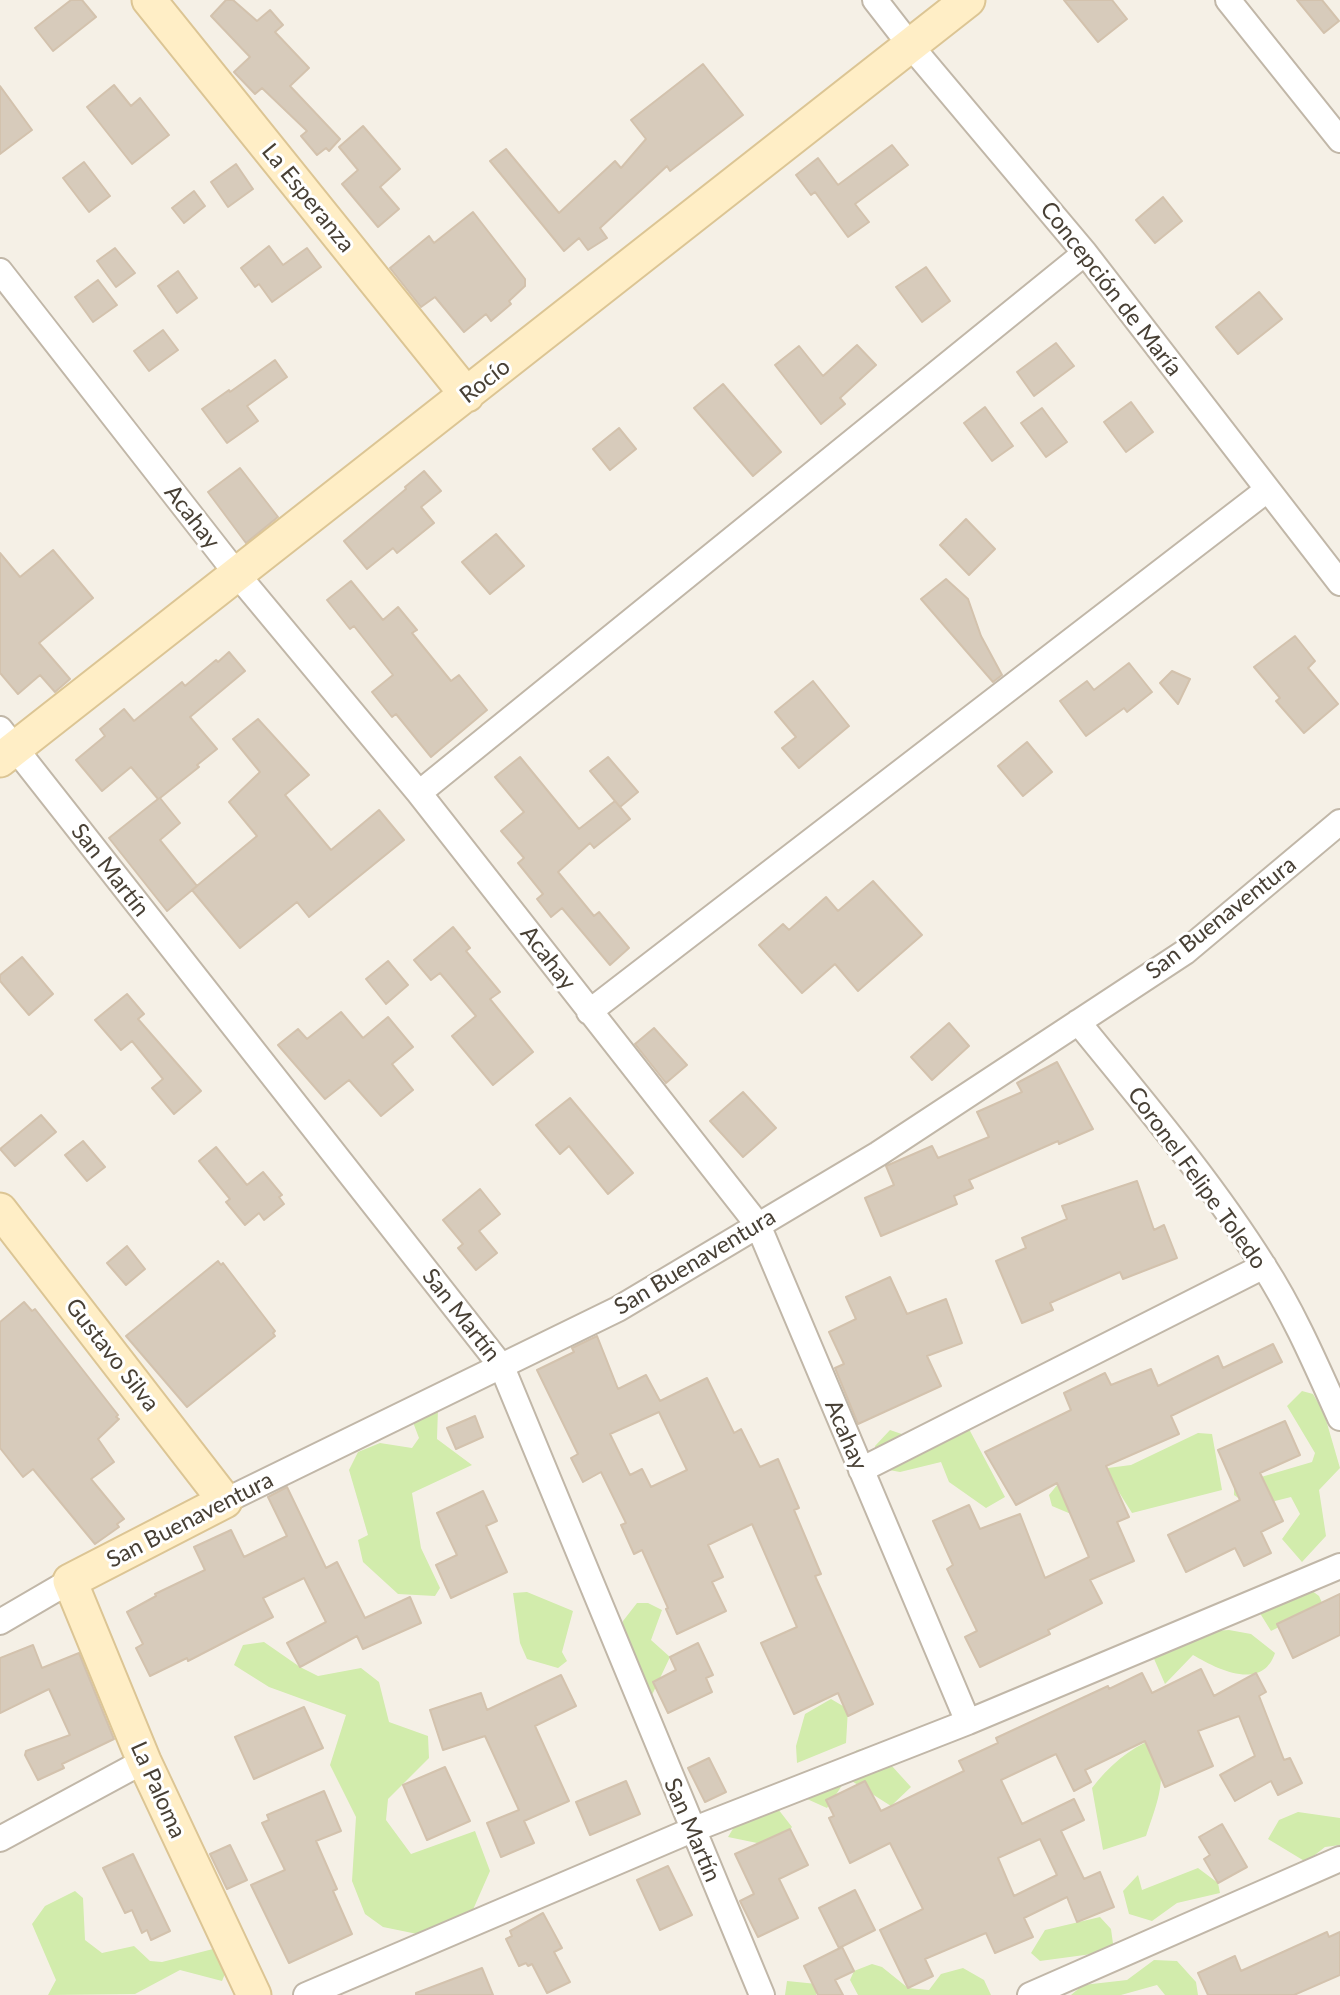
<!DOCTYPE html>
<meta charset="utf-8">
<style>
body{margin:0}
canvas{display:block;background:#f5f0e6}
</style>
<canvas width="1340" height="1995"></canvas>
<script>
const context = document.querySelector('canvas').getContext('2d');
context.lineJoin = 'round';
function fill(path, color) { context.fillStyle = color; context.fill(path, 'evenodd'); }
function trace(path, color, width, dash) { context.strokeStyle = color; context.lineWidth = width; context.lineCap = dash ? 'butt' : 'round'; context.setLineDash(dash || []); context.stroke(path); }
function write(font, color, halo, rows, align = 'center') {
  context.font = font + ' Lato,sans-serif'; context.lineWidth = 6; context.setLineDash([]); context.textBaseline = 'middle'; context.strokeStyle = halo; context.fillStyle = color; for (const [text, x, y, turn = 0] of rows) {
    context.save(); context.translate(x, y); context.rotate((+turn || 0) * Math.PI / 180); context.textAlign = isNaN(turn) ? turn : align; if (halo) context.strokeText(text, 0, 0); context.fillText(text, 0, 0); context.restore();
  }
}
const green = new Path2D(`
 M1302,1391L1313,1394L1324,1413L1340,1468L1319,1490L1326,1536L1302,1562L1282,1539L1300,1514L1291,1497L1251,1507L1234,1495V1485L1312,1462L1315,1453L1287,1406Z
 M438,1408L437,1439L472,1465L412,1493L421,1548L440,1588L435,1596L398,1594L363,1562L358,1540L368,1535L349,1470L358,1452L380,1443L412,1448L419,1438L411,1417Z
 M969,1429L1005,1497L986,1508L949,1482L941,1462L900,1472L878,1468L875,1446L890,1430L931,1444Z
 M1198,1433L1212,1434L1222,1490L1132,1513L1117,1489L1071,1514L1052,1506L1049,1495L1062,1479L1100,1469L1131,1465Z
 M1311,1590L1319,1596L1323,1605L1271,1631L1258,1610Z
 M527,1592L573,1611L562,1652L567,1661L558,1668L527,1659L520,1643L513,1593Z
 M637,1603H648L662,1610L651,1640L670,1657L652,1695L625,1679L623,1621Z
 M1229,1630L1251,1634L1275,1653C1262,1692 1217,1669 1193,1655L1165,1684L1148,1645L1166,1634Z
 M264,1642L300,1667L318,1676L361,1668L379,1682L389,1722L428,1736L429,1758L388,1799L386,1820L411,1854L475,1831L490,1871L468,1921L427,1936L383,1927L365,1914L352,1881L356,1817L330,1765L346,1715L269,1687L234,1665L243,1645Z
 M831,1699L848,1709L846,1743L797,1763L796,1746L805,1714Z
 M1154,1739C1168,1779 1159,1797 1146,1836L1103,1850L1092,1788C1108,1767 1129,1748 1154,1739Z
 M869,1747L881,1754L911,1787L891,1806L847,1778L827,1808L807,1799L809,1788L857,1750Z
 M746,1807L778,1809L792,1827L779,1843L762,1844L728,1837Z
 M1298,1812L1340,1818V1845L1325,1847L1306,1862L1268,1839L1279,1820Z
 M1198,1868L1218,1883L1220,1893L1177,1903L1152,1921L1129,1914L1123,1891L1138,1875L1142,1890Z
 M75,1891L83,1898L85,1940L102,1953L134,1946L150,1961L162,1962L213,1949L230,1962L222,1981L180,1970L135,1994L48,1995L56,1980L32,1924L45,1906Z
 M1100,1917L1111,1929L1114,1951L1040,1961L1031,1953L1045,1930Z
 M1154,1960L1177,1961L1196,1982L1198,1995H1165L1157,1985L1121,1995H1071L1083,1985L1127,1980Z
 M872,1964L882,1967L908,1988L929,1990L941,1974L963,1968L984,1980L991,1995H858L850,1980L854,1971Z
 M787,1981L817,1984L816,1995H785Z`);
const building = new Path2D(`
 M71,0H82L96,17L53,51L35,28Z
 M226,0H233L257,21L270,10L283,25L275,32L309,68L290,86L340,139L329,151L326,148L317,155L301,136L307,131L262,88L255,94L234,72L250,57L211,16Z
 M1064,0H1112L1127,19L1098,42Z
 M1297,0H1322L1339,21L1324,33Z
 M703,64L743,115L670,171L667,166L600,228L607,238L588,250L579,238L564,251L490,161L506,149L559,213L615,161L621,168L646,139L631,120Z
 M114,85L131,106L140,98L169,135L132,164L87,107Z
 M0,86L32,130L0,154Z
 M363,126L400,169L380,187L399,209L378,227L342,184L358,170L339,147Z
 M892,145L908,165L855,204L869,222L848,237L815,192L811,195L796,175L818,158L838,185Z
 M84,162L110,196L89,212L63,178Z
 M236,164L253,189L228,207L211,182Z
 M194,191L205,206L184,223L172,208Z
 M1163,197L1182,221L1155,243L1136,220Z
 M473,212L525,279V286L509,301L511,304L491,321L486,314L464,332L435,297L421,307L390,268L429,236L434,243Z
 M269,246L283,265L307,248L321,267L272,302L259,284L255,287L241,268Z
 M115,248L135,273L116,287L97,261Z
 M926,267L950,301L922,322L896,287Z
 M178,271L197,298L177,313L158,286Z
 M98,280L117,305L93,322L75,297Z
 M1259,292L1282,319L1238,354L1216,327Z
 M163,330L178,350L149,371L134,351Z
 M1056,343L1074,366L1034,396L1017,372Z
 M857,345L876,365L840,398L845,404L821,424L775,365L799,346L823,376Z
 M275,360L287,377L247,406L258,421L227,443L202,409L229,390L230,392Z
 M723,384L781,452L753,476L694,408Z
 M1131,402L1153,432L1126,452L1104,422Z
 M985,407L1013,446L992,461L964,423Z
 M1042,408L1067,442L1046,457L1021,423Z
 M619,428L636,449L610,470L593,449Z
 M240,468L278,517L246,543L208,492Z
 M424,471L441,491L421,507L434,523L397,553L393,548L367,569L344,541L406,489L405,487Z
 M966,519L995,549L969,575L940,545Z
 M496,534L524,566L490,594L462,562Z
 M53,550L93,598L39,643L70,679L55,692L40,675L18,694L0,673V553L20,577Z
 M946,579L968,599L981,636L1002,675L993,682L921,599Z
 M351,581L383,620L398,607L417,630L412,633L451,681L459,675L487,710L431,757L396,714L392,717L372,692L393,675L354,626L350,629L327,600Z
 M1295,636L1315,661L1308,668L1338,704L1304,733L1276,701L1280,698L1254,667Z
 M229,652L245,671L190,717L217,749L197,765L199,767L160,798L180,823L160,840L197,886L167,911L109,838L158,799L131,767L102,791L76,760L105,736L100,729L124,709L134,721L182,682L185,686L216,660L218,662Z
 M1129,663L1152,692L1127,712L1124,708L1086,736L1060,701L1087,681L1094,690Z
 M1172,671L1190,679L1178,704L1160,683Z
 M813,681L849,726L799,768L782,748L796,737L775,712Z
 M258,719L309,775L285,795L331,850L379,810L404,840L309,917L297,902L240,948L192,890L257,836L229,802L260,772L233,739Z
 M1027,742L1052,772L1023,796L998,766Z
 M520,757L579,829L615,801L630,819L594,848L590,843L558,872L594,916L599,912L629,948L610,965L562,908L551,917L537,899L543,894L518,863L524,858L501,831L524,812L495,777Z
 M608,757L638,792L620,807L590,771Z
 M873,881L922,935L858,991L835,964L802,993L759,945L783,924L789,930L826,897L838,911Z
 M453,927L470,948L466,951L500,992L490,999L533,1052L493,1085L452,1036L476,1016L440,973L431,980L414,960Z
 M22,957L53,994L29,1015L0,981V975Z
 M388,961L408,985L386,1004L366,979Z
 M127,994L144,1014L138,1019L201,1091L174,1114L152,1088L163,1079L132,1041L121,1050L95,1020Z
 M341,1012L363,1038L388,1017L413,1047L392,1064L413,1090L381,1116L349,1080L325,1099L278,1045L298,1029L307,1039Z
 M949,1023L969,1046L932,1080L911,1057Z
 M654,1028L687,1065L666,1083L635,1044Z
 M1057,1062L1093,1129L1059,1144L1058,1141L969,1180L973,1188L954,1196L957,1204L881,1236L865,1198L894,1185L886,1166L932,1146L938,1158L989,1137L977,1112L1022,1092L1017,1083Z
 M743,1092L776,1128L743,1157L710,1121Z
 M570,1098L633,1173L608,1194L569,1146L560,1154L536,1125Z
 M41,1115L56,1132L15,1166L0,1149Z
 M83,1141L105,1167L87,1181L65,1155Z
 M216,1147L247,1185L263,1172L282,1195L279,1197L284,1204L264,1220L259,1213L245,1225L226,1202L230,1199L199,1161Z
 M1137,1181L1154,1230L1164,1225L1177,1258L1123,1279L1120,1272L1050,1303L1053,1310L1022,1323L996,1261L1026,1248L1022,1238L1067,1219L1062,1206Z
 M480,1189L500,1214L479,1231L497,1253L476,1270L458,1248L463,1244L443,1220Z
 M127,1246L145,1269L126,1285L107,1263Z
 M218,1261L221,1265L223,1263L275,1331L273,1333L275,1336L187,1407L126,1336Z
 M890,1277L907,1314L946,1299L962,1343L927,1356L941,1386L858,1424L835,1368L844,1364L829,1332L856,1319L846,1297Z
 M24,1302L32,1311L35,1309L118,1415L116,1417L119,1419L98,1439L114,1462L91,1479L124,1519L117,1524L119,1527L95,1544L33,1469L23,1477L0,1448V1322Z
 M597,1336L618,1389L646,1375L660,1401L707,1378L734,1433L741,1429L760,1467L778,1459L799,1508L794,1510L821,1574L815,1576L873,1704L848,1716L838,1693L794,1714L761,1643L797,1627L752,1524L708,1545L723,1577L712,1582L726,1611L677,1634L666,1609L668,1608L642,1550L634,1554L621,1525L626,1523L601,1472L583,1482L571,1458L578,1454L537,1370L574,1352L572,1348ZM659,1412L687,1470L651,1487L642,1469L630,1475L610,1434Z
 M1273,1344L1282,1362L1171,1416L1179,1434L1106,1466L1129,1517L1117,1522L1134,1561L1090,1580L1102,1603L1048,1630L1050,1634L980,1667L965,1637L977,1631L947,1569L953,1565L933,1521L969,1505L980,1529L1020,1514L1045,1578L1089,1557L1057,1483L1016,1505L985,1452L1071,1410L1064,1393L1105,1373L1111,1385L1151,1369L1158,1386L1218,1356L1223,1368Z
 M475,1416L483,1437L456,1449L447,1428Z
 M1285,1421L1300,1455L1260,1473L1283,1521L1261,1532L1271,1553L1244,1566L1235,1548L1186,1572L1168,1535L1240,1500L1218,1450Z
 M287,1487L326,1568L337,1562L365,1618L410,1597L421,1623L363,1649L357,1636L300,1667L287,1643L326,1622L304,1578L263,1598L273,1617L188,1661L187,1658L150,1676L136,1648L143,1644L127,1612L156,1596L155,1594L205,1570L194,1547L231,1530L244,1557L287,1536L268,1497Z
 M483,1491L497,1521L486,1526L507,1572L451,1598L436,1565L457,1555L437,1513Z
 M1340,1594V1635L1293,1658L1277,1624Z
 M698,1643L713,1675L706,1678L712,1692L668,1713L653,1682L676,1670L670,1657Z
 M33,1645L42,1668L79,1653L114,1739L62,1764L64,1768L38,1780L25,1755L26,1751L70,1735L49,1689L0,1713V1658Z
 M1201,1669L1214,1696L1256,1673L1266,1692L1259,1696L1284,1760L1290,1758L1302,1783L1278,1795L1271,1781L1235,1801L1220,1775L1255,1756L1239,1716L1198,1731L1213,1766L1165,1787L1145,1741L1085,1770L1091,1782L1074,1791L1056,1754L1001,1780L1022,1824L1074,1799L1084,1820L1061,1831L1084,1879L1100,1872L1114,1907L1077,1922L1067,1897L1024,1918L1033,1937L995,1953L986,1933L925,1959L933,1976L908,1988L880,1930L923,1909L890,1843L850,1863L829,1818L834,1816L826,1800L865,1781L881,1811L964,1771L959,1761L998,1743L996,1738L1108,1686L1109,1689L1142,1673L1152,1693ZM1040,1839L1057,1875L1014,1896L998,1858Z
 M561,1675L576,1706L535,1726L569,1801L524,1821L534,1843L501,1857L487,1823L519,1810L485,1736L443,1750L430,1710L481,1693L487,1710Z
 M304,1707L323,1748L254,1779L235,1737Z
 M709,1758L726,1792L705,1802L688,1768Z
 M445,1767L470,1821L427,1840L403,1785Z
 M626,1781L640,1814L590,1835L576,1802Z
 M324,1791L341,1831L316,1841L337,1889L333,1891L352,1934L289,1963L251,1885L285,1870L262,1823L269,1820L267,1815Z
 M1222,1824L1247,1867L1218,1883L1204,1859L1210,1855L1199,1837Z
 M790,1829L808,1865L779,1879L798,1918L758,1937L740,1901L754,1894L735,1854Z
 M230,1845L247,1880L227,1889L210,1854Z
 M133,1854L170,1931L151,1940L147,1930L142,1933L132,1910L125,1913L103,1868Z
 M668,1866L692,1915L660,1930L637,1880Z
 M855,1890L875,1930L839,1948L819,1908Z
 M543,1913L562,1948L554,1952L570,1982L547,1993L532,1964L528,1966L526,1963L519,1966L506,1939L512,1936L510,1931Z
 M1327,1932L1329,1937L1340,1932V1975L1294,1995H1208L1198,1973L1235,1956L1241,1971Z
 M842,1947L854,1971L835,1980L843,1995H818L804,1966Z
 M482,1968L493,1995H416V1993Z`);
const street = new Path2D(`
 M875,0L910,45L1085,253L1340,583
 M1228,0L1340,140
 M0,271L236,573L419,793L758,1225L968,1722
 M0,729L502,1367L762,1995
 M419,793L1085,253
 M589,1012L1267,490
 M1078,1022C1142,1101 1209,1179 1263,1265C1294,1313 1317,1367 1340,1418
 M861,1470L1264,1266
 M225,1501L618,1309L878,1154L1185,952L1340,822
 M0,1622L70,1581
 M0,1839L144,1761
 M306,1995L692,1830L968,1722L1340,1566
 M1030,1995L1340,1859`);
const secondary = new Path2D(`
 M149,0L467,395
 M0,760L968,0
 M0,1210L225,1501L70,1581L144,1761L254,1995`);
const streetNames = [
 ["La Esperanza",308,198,51],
 ["Concepción de María",1111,289,52],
 ["Rocío",485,381,-38],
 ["Acahay",192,517,52],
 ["San Martín",110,870,52],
 ["San Buenaventura",1221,918,-38],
 ["Acahay",548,958,52],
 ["Coronel Felipe Toledo",1197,1178,54],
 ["San Buenaventura",695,1262,-31],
 ["San Martín",461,1315,52],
 ["Gustavo Silva",112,1355,52],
 ["Acahay",846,1435,67],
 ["San Buenaventura",190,1520,-27],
 ["La Paloma",158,1790,66],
 ["San Martín",692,1830,67]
];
fill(green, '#d2ecac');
fill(building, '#d7cbbb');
trace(building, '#d3c2ad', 2);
trace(street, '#c1b7a8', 28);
trace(secondary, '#dcc594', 37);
trace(street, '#fff', 24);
trace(secondary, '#ffeec6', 33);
write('23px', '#484035', '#fff', streetNames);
</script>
